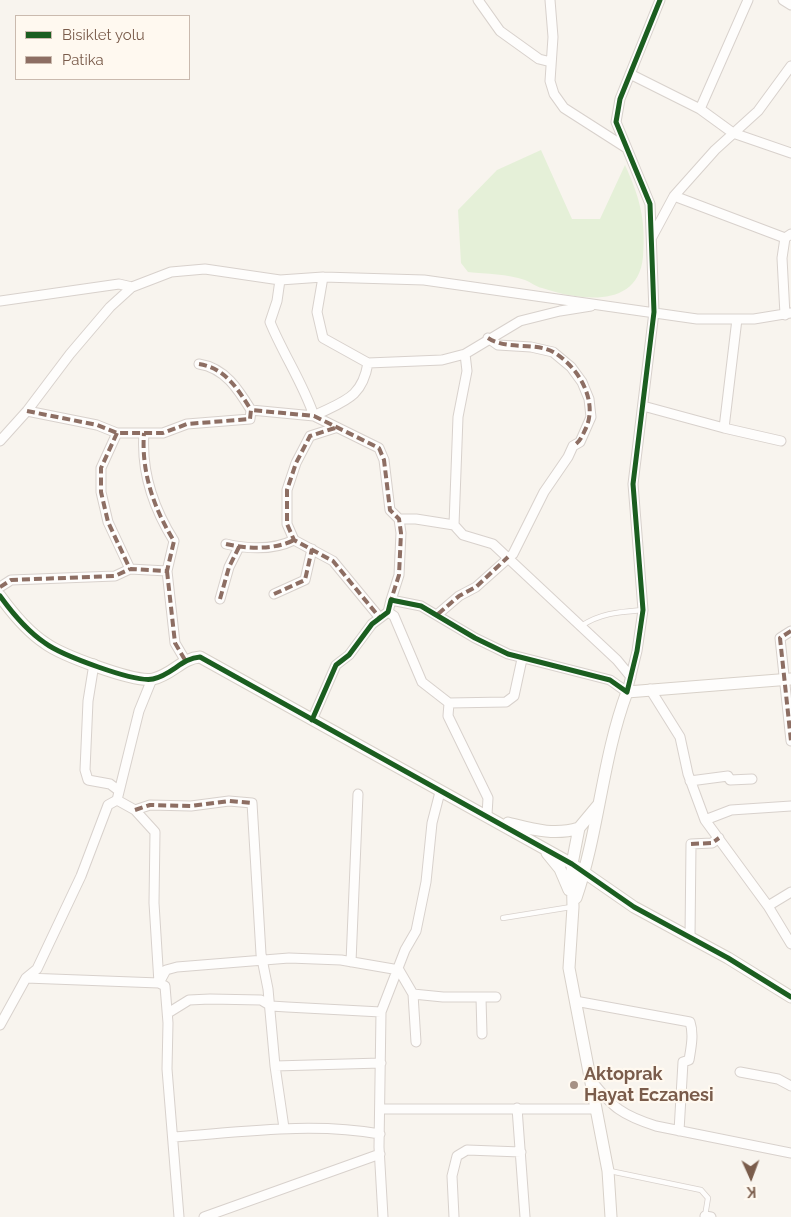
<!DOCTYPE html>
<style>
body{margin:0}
#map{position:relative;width:791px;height:1217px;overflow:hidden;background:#f8f4ee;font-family:Raleway,sans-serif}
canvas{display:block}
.legend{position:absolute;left:15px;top:15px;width:175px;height:65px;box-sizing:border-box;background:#fff9f0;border:1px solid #cabaae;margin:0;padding:6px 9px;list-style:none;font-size:15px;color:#7a5c4b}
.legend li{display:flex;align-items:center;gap:10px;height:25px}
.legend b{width:25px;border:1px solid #cabaae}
.north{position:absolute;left:726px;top:1152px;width:50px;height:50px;-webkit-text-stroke:4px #fff9f0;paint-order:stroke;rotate:178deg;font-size:14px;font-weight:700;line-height:20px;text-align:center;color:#7a5c4b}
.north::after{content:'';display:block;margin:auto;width:18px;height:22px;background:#7a5c4b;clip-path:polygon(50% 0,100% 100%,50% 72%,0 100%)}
</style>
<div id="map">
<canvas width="791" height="1217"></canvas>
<ul class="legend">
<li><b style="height:6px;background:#1b5e20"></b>Bisiklet yolu</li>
<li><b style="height:6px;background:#8d6e63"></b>Patika</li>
</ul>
<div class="north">K</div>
</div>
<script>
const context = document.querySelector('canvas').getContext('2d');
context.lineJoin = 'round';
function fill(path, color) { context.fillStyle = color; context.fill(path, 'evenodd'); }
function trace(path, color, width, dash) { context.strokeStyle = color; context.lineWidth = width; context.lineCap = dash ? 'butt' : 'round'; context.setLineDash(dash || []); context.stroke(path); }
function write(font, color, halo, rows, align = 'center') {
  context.font = font + ' Raleway,sans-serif'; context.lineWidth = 4.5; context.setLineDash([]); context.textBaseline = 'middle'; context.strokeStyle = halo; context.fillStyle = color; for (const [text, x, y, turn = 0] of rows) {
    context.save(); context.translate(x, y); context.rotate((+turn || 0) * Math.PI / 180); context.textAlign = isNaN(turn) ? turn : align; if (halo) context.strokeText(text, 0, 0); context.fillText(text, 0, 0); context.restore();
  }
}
const green = new Path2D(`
 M541,150L572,219H600L625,165C640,198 646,220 643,257C638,310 578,300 542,288C536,287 531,282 525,280C507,274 487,274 468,272L461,263L458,210L497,170Z`);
const lane = new Path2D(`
 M581,626C601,613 619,612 643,610
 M503,918L571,907
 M610,1171L701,1190L708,1198L705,1216`);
const street = new Path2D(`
 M478,0L500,31L539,59L551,62
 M550,0L553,37L550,81L554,94L564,108L625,147
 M783,0L791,5
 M630,74L700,109L733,133L791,153
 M700,109L748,0
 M674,196L785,238L791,234
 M652,237L674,196L715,150L758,111L791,66
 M785,238L782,258L785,315
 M323,277L317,312L323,338L368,363
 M280,280L277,301L270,322C283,354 303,383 314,416C343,401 362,399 368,363L442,360L465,354L520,321L560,311L591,306
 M0,301L119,284L132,287
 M465,354L467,371L458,417L454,525L463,535L493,544L617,660L631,677
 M199,364C225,368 238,389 251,410
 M643,406L724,428L781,441
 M27,411L97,425L117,433H163L187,424L250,419L251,410L314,416L379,448L384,460L390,510L399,519L401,533L399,575L391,600
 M335,428L310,436L296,463L287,490V524L294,540L333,561L380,618
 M724,428L737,319
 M117,433L101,468V492L108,522L130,569L167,571L174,541C154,509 141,472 144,433
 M0,441L27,411L70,354L110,307L132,287L171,272L205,269L280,280L323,277L424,280L697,319H754L791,313
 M399,519H416L454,525
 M226,544C248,549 274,550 294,540
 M167,571L175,643L185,660
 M0,587L11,580L115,576L130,569
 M274,594L305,580L312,549
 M220,599L229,567L239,547
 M388,612L394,616L422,682L449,703L506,702L514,696L522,659
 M438,614L459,596L476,587L513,554L544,492L568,457L573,446L580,442L591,417L589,399L582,382L571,367L553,352L531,347L498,345L488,338
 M791,631L780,638L791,741
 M94,664L88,701L85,770L88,780L110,784L118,790
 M650,689L680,737L688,774L705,820L768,906L791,944
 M449,703L448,716L488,798L487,815
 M312,720L336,665L349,655L372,624L388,612L391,600L421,606L475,638L508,654L610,680L627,692L637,651L643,610L633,484L654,312L650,204L616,122L620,99L660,0
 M690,781L728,776L730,780L752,779
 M117,800L135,810L155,832L154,903L159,983L165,986L168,1023L167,1069L179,1217
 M135,810L150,805L191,806L229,801L252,803L261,954L268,989L275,1066L284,1128
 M705,820L731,810L791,806
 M768,906L791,892
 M690,937L691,844L712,843L719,838
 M351,962L358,794
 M26,978L159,983L166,970L177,967L289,958L341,960L399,970L413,994L443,997H496
 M413,994L416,1042
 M481,998L482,1034
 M575,1001L690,1022C694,1034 691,1048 689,1060L683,1062L679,1131
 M168,1013L189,1000L210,999L261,1000L271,1006L287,1007L381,1012
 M0,1025L26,978L37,969L81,876L108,805L117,800L139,711L152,679
 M275,1066L381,1063
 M740,1072L778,1079L791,1086
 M591,1080C613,1108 622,1115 656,1126L791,1153
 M517,1108L525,1217
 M380,1109H596
 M174,1137C242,1132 312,1122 380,1134
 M705,1216L711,1217
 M204,1217L380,1154
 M383,1217L379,1147L381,1012L405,950L416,931L426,882L432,823L440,792
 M454,1217L452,1176L457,1156L467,1150L521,1152`);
const secondary = new Path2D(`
 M0,596C13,614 27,631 45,643C61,655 135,683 153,679C172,675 182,658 200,657L572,864L634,907L728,958L791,997
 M599,804L579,828L572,864L573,907L569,968L608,1171L611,1217
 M508,823C532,829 554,836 579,828
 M547,853L560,869L569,890
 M576,898C599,831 602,759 627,692L791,679`);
const quiet = new Path2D(`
 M488,338C508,351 535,341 555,353C579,368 598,401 586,428C582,436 581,441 573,446
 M199,364C225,368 238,389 251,410
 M27,411L97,425L117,433H163L187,424L250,419L251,410L314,416L379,448L384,460L390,510L399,519L401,533L399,575L391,600
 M335,428L310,436L296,463L287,490V524L294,540L333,561L380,618
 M117,433L101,468V492L108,522L130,569L167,571L174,541C154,509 141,472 144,433
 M226,544C248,549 274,550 294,540
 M167,571L175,643L185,660
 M0,587L11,580L115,576L130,569
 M274,594L305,580L312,549
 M220,599L229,567L239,547
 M438,614L459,596L476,587L508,557
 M791,631L780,638L791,741
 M135,810L150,805L191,806L229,801L252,803
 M691,844L712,843L719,838`);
const cycleway = new Path2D(`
 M0,596C13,614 27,631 45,643C61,655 135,683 153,679C172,675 182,658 200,657L572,864L634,907L728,958L791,997
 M312,720L336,665L349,655L372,624L388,612L391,600L421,606L475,638L508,654L610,680L627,692L637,651L643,610L633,484L654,312L650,204L616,122L620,99L660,0`);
const markers = [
 [574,1085,5,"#a69184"]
];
const poiNames = [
 ["Aktoprak",584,1075],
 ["Hayat Eczanesi",584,1096]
];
fill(green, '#e5f0d8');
trace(lane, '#d8d1cc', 6);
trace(street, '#d8d1cc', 11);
trace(secondary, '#d8d1c9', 13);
trace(lane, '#fefdfc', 4.5);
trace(street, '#fefdfc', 9);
trace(secondary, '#fefdfc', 11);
trace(quiet, '#8d6e63', 4, [8, 4]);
trace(cycleway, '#1b5e20', 5);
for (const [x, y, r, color] of markers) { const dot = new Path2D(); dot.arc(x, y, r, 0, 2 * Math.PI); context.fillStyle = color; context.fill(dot); trace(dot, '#fff9f0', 2); }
write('bold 18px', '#7a5c4b', '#fff9f0', poiNames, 'left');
</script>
